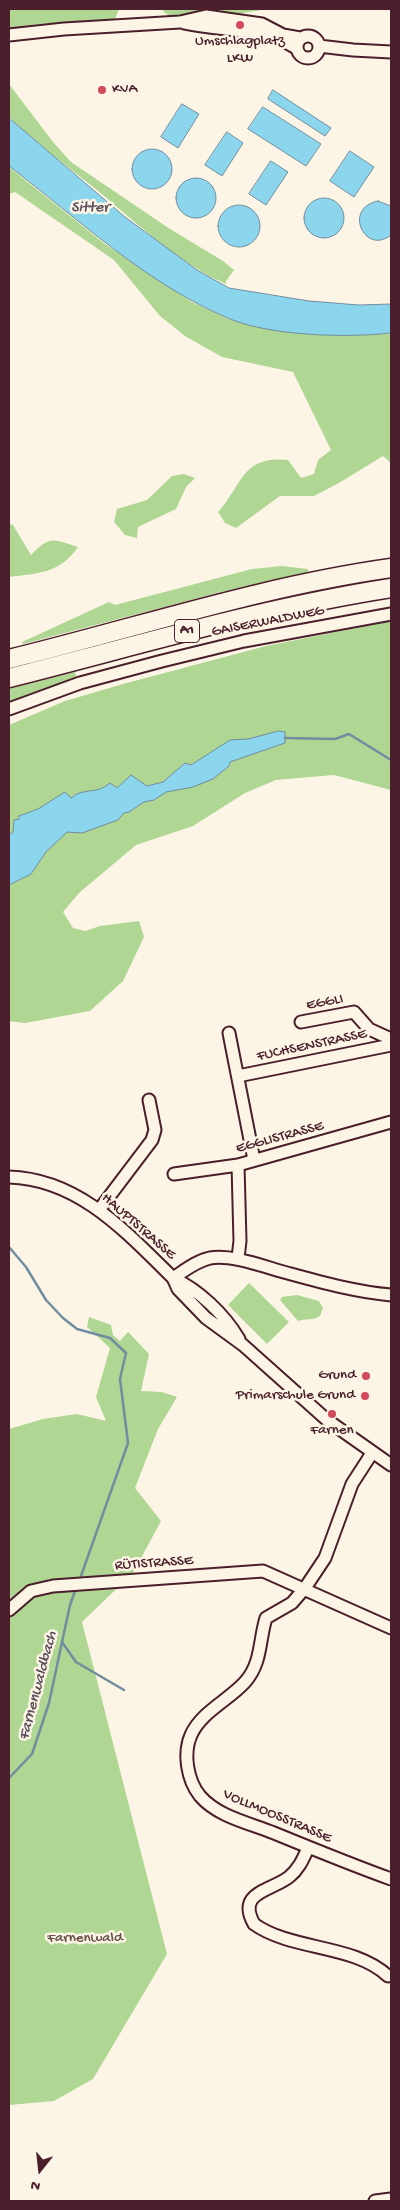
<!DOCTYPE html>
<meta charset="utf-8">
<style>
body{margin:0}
#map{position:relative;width:400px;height:2210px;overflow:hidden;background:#fcf5e5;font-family:"Gochi Hand",sans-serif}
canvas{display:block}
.frame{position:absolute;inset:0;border:10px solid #4a1f2b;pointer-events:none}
.north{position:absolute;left:15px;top:2145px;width:50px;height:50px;-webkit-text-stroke:4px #fcf5e5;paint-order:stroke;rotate:196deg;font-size:14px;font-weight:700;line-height:20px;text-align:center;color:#4a1f2b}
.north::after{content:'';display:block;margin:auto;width:18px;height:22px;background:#4a1f2b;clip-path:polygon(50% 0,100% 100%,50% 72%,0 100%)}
</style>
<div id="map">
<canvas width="400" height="2210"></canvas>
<div class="frame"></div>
<div class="north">N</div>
</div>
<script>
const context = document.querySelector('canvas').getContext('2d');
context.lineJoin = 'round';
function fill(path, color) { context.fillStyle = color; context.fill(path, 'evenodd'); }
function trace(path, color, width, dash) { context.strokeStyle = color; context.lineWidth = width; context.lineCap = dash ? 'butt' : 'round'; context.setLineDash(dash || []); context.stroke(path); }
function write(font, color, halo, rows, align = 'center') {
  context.font = font + ' "Gochi Hand",sans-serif'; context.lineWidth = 5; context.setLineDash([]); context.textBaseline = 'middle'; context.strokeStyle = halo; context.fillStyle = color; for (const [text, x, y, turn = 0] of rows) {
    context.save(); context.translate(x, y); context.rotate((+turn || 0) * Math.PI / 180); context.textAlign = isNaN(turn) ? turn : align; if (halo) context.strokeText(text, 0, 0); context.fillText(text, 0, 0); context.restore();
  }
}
const green = new Path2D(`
 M9,9H119L115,19L39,24L9,31Z
 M161,9H268L230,15L169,16Z
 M9,84L53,142L71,162L170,229L223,261L234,270L226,281V284C184,266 138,225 103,195C71,169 38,145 9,117Z
 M9,167L105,244L192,302L231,320L258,327L317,335L391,334V463L383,456L339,483L314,496H280L236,528L225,523L218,512C243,484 242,455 288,460L301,478L314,474L318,460L331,450L293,372L222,357L185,336L160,316L114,260L15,192L9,194Z
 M184,474L195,478L186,487L176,509L138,527L137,538L125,535L114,522L117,509L147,500L172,476Z
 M9,524L13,525L31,555C50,535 53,539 78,547C59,574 39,573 9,577Z
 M282,566L308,569V573L225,591L23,644L22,642L109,602L115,605L252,569Z
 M391,621V790L334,775L276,780L245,793L193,826L136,845L79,893L63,912L73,928L85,931L100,926L139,921L144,937L123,981L90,1011L25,1023L9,1021V725L65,701L123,684L266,646Z
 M75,672L77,679L9,706V689Z
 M249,1283L289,1322L267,1344L228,1305Z
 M297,1295L319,1301L323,1308L320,1316C313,1321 306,1318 298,1321L280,1300L282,1297Z
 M89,1317L111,1325L113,1335L120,1341L128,1332L149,1354L141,1391L162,1392L177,1397L158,1429L135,1488L161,1521L133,1573L82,1622L167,1954L93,2079L54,2101L9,2105V1429L43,1419L77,1414L106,1421L96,1397L110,1348L87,1327Z`);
const water = new Path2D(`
 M273,90L331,128L325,136L268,99Z
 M182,104L199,114L178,148L161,137Z
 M263,107L321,144L306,166L248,129Z
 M9,118L125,217L197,270L229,288L309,301L359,305L391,304V333C346,338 272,336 230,319C146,284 80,220 9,166Z
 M227,132L243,143L222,176L205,165Z
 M132 169a20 20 0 1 1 40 0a20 20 0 1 1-40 0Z
 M350,151L374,167L354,197L330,181Z
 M271,161L288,172L266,205L249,194Z
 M176 198a20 20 0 1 1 40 0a20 20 0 1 1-40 0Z
 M304 218a20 20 0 1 1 40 0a20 20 0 1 1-40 0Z
 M378,201L391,206V235C365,256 342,208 378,201Z
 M218 226a21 21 0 1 1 42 0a21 21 0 1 1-42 0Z
 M279,731L285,732V743L230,762L229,766L213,779L193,787L166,792L154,800L144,802L129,812L124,813L118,820L82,833L67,832L46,852L31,874L9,885V835L13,832L14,820L19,819V816L38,809L65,792L71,798C83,787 97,795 110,783L117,788L131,775L147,786L163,782L185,763L191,765L230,740L248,739Z`);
const stream = new Path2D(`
 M285,738L335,739L349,734L391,760
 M9,1247L26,1267L46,1300L63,1318L77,1329L110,1338L126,1353L120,1379L128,1443L81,1576
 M62,1642L76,1662L124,1690
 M9,1778L32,1754L49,1703L70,1605L75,1591`);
const minor = new Path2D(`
 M184,23C222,32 262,26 296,48
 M9,35L64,29L180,22L206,16L262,24L283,35L300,38
 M297 47a11 11 0 1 1 22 0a11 11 0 1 1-22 0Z
 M319,46L353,50L391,52
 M9,709L80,683L162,661L244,641L391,614
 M301,1022L354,1012L369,1029L391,1039
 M229,1033L254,1160
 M238,1076L391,1045
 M174,1174L238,1165L391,1122
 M9,1177C79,1179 126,1232 173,1278L178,1289L206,1318L243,1345L327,1420L391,1465
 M99,1210L152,1140L155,1130L149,1100
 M238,1258L240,1241L238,1165
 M173,1278C184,1271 196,1261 210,1258C233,1254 267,1268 291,1274C324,1283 357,1292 391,1295
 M173,1278C199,1290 224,1314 239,1339
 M372,1453L352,1484L325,1558L305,1588L292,1603L266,1618C259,1640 262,1663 245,1682C229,1700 201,1712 191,1735C183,1753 187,1780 200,1796C218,1817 250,1823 274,1833C313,1849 352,1865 391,1879
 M9,1610L31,1591L53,1586L263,1571L391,1628
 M308,1848C303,1859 299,1869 289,1877C271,1891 236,1892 254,1924C292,1951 354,1944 388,1976
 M375,2201L391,2199`);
const highway = new Path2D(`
 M9,659C136,628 262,586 391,568
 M9,678C136,646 262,608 391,588`);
const markers = [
 [240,25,5,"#d1495b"],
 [102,90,5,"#d1495b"],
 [366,1376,5,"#d1495b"],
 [365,1396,5,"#d1495b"],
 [332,1414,5,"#d1495b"]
];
const shields = [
 [187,631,25]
];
const shieldNames = [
 ["A1",187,631]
];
const poiNames = [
 ["Umschlagplatz",240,42],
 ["LKW",240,59],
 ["KVA",112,90,"left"],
 ["Grund",356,1376,"right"],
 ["Primarschule Grund",355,1396,"right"],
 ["Farnen",332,1431]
];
const streetNames = [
 ["GAISERWALDWEG",268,622,-11],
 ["EGGLI",325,1003,-11],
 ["FUCHSENSTRASSE",312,1046,-12],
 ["EGGLISTRASSE",280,1138,-15],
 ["HAUPTSTRASSE",138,1227,41],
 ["RÜTISTRASSE",154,1564,-4],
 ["VOLLMOOSSTRASSE",277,1817,23]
];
const parkNames = [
 ["Farnenwald",85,1939]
];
const waterNames = [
 ["Sitter",90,209],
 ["Farnenwaldbach",39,1686,-75]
];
fill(green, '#afd793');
fill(water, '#8cd6ed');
trace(water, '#728d9f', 1);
trace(stream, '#728d9f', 2.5);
trace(minor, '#4a1f2b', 15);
trace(highway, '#4a1f2b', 21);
trace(minor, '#fcf5e5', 11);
trace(highway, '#fcf5e5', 18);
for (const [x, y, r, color] of markers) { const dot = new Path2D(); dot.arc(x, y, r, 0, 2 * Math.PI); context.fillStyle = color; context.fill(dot); trace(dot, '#fcf5e5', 2); }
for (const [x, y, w] of shields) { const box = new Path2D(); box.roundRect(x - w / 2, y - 11.5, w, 23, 4); context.fillStyle = '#fcf5e5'; context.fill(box); trace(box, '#4a1f2b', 1); }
write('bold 14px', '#4a1f2b', null, shieldNames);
write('15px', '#4a1f2b', '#fcf5e5', poiNames);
write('15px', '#4a1f2b', '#fcf5e5', streetNames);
write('15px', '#634d45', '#fcf5e5', parkNames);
write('italic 16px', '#5a4d5c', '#fcf5e5', waterNames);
</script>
